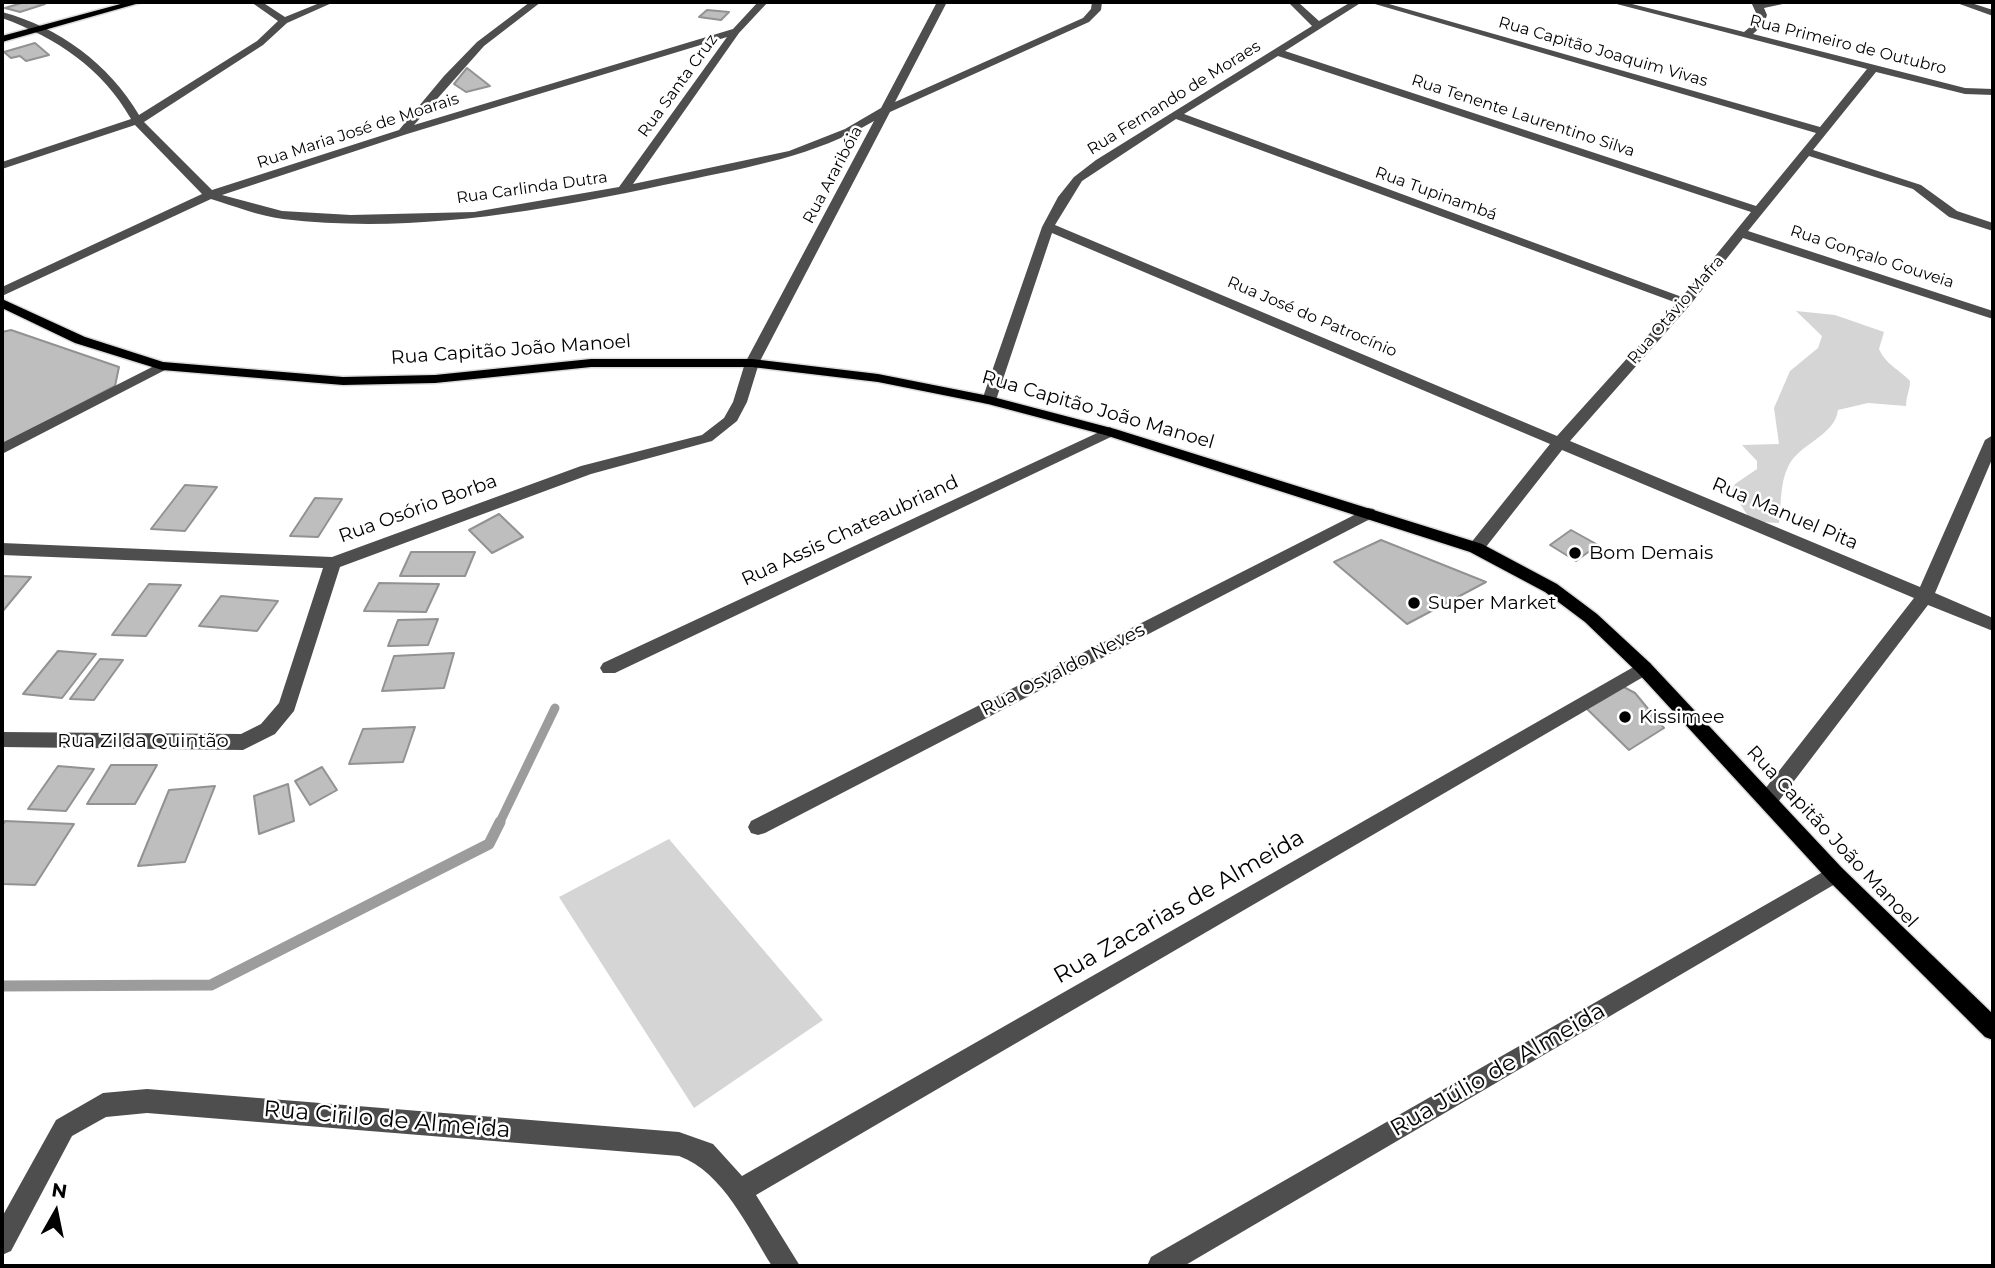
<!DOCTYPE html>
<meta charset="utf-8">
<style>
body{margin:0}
#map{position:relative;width:1995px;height:1268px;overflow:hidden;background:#fff;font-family:Montserrat,sans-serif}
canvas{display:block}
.frame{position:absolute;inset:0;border:4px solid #000;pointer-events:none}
.north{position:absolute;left:21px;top:1177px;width:70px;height:70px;-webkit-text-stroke:5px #fff;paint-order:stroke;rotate:9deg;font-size:19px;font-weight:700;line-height:28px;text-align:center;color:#000}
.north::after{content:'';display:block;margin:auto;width:24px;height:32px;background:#000;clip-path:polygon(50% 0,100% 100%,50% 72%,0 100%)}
</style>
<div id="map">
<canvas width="1995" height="1268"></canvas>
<div class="frame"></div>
<div class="north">N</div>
</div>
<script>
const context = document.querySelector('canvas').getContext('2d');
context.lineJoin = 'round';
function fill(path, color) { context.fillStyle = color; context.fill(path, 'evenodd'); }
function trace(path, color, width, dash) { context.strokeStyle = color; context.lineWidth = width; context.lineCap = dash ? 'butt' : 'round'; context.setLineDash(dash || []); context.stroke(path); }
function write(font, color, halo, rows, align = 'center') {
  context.font = font + ' Montserrat,sans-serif'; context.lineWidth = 5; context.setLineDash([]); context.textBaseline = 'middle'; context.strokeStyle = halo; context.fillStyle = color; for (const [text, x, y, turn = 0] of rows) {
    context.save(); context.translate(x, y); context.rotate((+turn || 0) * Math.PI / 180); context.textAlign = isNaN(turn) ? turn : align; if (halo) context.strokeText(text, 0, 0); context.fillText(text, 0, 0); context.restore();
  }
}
const green = new Path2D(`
 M1796,311L1835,315L1884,332L1879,349C1886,365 1899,369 1910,381C1910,390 1906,396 1906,406L1868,403L1838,410C1835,436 1798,444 1788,467C1780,483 1781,506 1779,523L1761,522L1748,516L1732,491L1735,484L1757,469V461L1742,445L1779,444L1774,408L1790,371L1818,348L1822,336Z
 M669,839L823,1020L694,1108L559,897Z`);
const streamFar1 = new Path2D(`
 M499,824L555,708`);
const stream = new Path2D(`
 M2,986L211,985L489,844L500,822`);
const building = new Path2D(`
 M25,2L45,4L20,12L5,8Z
 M707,10L729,12L721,20L699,17Z
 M35,43L49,55L26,61L20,56L11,58L4,52Z
 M467,68L490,86L466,92L454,84Z
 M11,330L119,367L115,386L2,446V332Z
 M185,485L217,487L185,531L151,529Z
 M315,498L342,499L318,537L290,536Z
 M499,514L523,537L492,553L469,530Z
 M1571,530L1598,545L1576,561L1550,545Z
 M1381,540L1486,582L1407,624L1334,562Z
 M411,552H475L465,576H400Z
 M2,576L31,577L2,612Z
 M379,583L439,584L426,612L364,611Z
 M149,584L181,585L146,636L112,635Z
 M221,596L278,601L257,631L199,626Z
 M438,619L428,645L388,646L398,620Z
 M58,651L96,654L62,698L23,694Z
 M454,653L444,688L382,691L394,656Z
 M100,659L123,660L94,700L70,699Z
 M1620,685L1635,693L1664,728L1629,750L1584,706Z
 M415,727L403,762L349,764L363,729Z
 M111,765H157L135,804H87Z
 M58,766L94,769L66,811L28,809Z
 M322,767L337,790L310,805L295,781Z
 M288,784L294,821L259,834L254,796Z
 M215,786L185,862L138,866L169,790Z
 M5,821L74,824L35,885L2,884V826Z`);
const minor = new Path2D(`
 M251,2H262L285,17L322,2H334L287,23L263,45L144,122L212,190L399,130L444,76L477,42L530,2H541L484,46L414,125L733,29L758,2H768L739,33L633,184L789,151L845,129L881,108L937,2H947L895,102L1083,18L1091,9L1092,2H1102L1101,10L1089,22L890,112L759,363L747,402L737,421L712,441L591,474L340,567L294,711L275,734L243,750L2,747V732L241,734L261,724L279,703L323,568L2,555V543L332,557L581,466L702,435L724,418L733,402L745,363L874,121C815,156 749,167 683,181C552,209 417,235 283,219C259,216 234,206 211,199L2,296V287L202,194L135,125L2,169V162L131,119C102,68 57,38 2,18V12C59,27 109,64 139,115L257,41L278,21ZM727,37L619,187L474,212L351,215L282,211L222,195L407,134Z
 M1288,2H1298L1319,21L1351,2H1362L1285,51L1756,206L1816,133L1368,2H1382L1820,127L1867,69L1609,2H1624L1744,32L1755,23L1757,15L1751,2H1792L1764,8L1767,15L1764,24L1753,34L1965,88L1993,89V95L1965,94L1876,72L1813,150L1921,185L1957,211L1993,223V231L1949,217L1913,189L1809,156L1748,231L1993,311V319L1743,238L1690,305L1570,441L1920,587L1985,440L1993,435V457L1935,593L1993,618V631L1928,605L1775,806L1768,808L1761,806L1758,800L1761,794L1914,598L1562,450L1482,552H1470L1468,548L1470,544L1550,444L1052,233L996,400L989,404L984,403L982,400L1042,227L1058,197L1074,177L1096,160L1312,26ZM1278,56L1751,212L1682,297L1184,114ZM1176,119L1677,303L1557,436L1055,225L1082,181Z
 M1954,2H1968L1993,10V16Z
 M162,362L169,366L167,369L2,454V443Z
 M1110,427L1117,432L1115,435L615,673H603L600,668L603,663Z
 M1368,508L1374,509L1376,513L1374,517L765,833L758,835L751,833L748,827L751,821Z
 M1644,661L1650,663L1653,668L1650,673L756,1195L800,1266H772C748,1228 723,1172 679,1156L147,1113L106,1117L72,1136L11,1251L2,1255V1217L56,1120L103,1093L147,1089L679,1132L713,1144L742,1176Z
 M1835,865L1842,868L1845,874L1842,880L1184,1266H1147L1151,1257Z`);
const major = new Path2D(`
 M128,2H143L2,42V36Z
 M2,299L85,337L163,362L343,377L435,375L591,359H752L878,374L989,396L1115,429L1482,544L1557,584L1597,614L1650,663L1842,868L1993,1014V1040L1985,1037L1828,880L1638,673L1585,622L1545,592L1470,552L1105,435L988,404L878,382L752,367H591L435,383L343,385L162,370L75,343L2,308Z`);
const markers = [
 [1575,553,7,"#000"],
 [1414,603,7,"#000"],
 [1625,717,7,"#000"]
];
const farStreetnames = [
 ["Rua Primeiro de Outubro",1848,45,14],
 ["Rua Capitão Joaquim Vivas",1603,52,16],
 ["Rua Santa Cruz",678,86,-54],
 ["Rua Fernando de Moraes",1174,98,-32],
 ["Rua Tenente Laurentino Silva",1523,116,18],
 ["Rua Maria José de Moarais",358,131,-18],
 ["Rua Araribóia",833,175,-62],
 ["Rua Carlinda Dutra",532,188,-8],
 ["Rua Tupinambá",1436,194,20],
 ["Rua Gonçalo Gouveia",1872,257,18],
 ["Rua Otávio Mafra",1676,310,-49],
 ["Rua José do Patrocínio",1312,317,23]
];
const streetNames = [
 ["Rua Capitão João Manoel",511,350,-4],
 ["Rua Capitão João Manoel",1098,410,16],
 ["Rua Osório Borba",418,509,-20],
 ["Rua Manuel Pita",1785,514,23],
 ["Rua Assis Chateaubriand",850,531,-25],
 ["Rua Osvaldo Neves",1063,670,-27],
 ["Rua Zilda Quintão",143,741],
 ["Rua Capitão João Manoel",1832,837,47]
];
const poiNames = [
 ["Bom Demais",1589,553],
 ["Super Market",1428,603],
 ["Kissimee",1639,717]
];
const nearStreetnames = [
 ["Rua Zacarias de Almeida",1179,907,-30],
 ["Rua Júlio de Almeida",1498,1070,-30],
 ["Rua Cirilo de Almeida",387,1120,5]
];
fill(green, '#d5d5d5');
trace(streamFar1, '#9c9c9c', 9);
trace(stream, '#9c9c9c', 11);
fill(building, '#bebebe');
trace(building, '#929292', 2);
trace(major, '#dbdbdb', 3);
fill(minor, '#4e4e4e');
fill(major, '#000');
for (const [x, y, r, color] of markers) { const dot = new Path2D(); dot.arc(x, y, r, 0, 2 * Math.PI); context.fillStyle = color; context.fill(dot); trace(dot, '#fff', 2.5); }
write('16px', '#000', '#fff', farStreetnames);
write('19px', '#000', '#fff', streetNames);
write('19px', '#000', '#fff', poiNames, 'left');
write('23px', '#000', '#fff', nearStreetnames);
</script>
